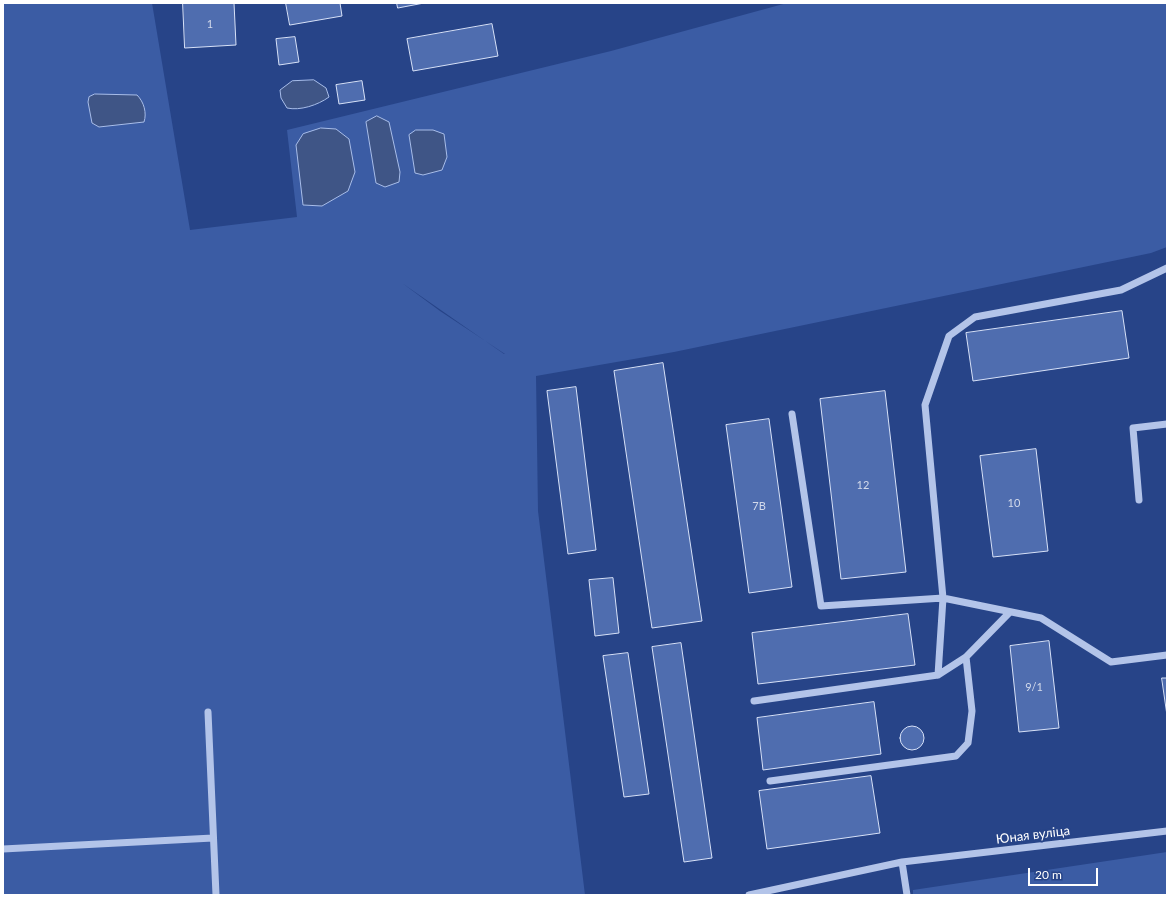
<!DOCTYPE html>
<meta charset="utf-8">
<style>
body{margin:0}
#map{position:relative;width:1170px;height:898px;overflow:hidden;background:#274488;font-family:Lato,sans-serif}
canvas{display:block}
.frame{position:absolute;inset:0;border:4px solid #fff;pointer-events:none}
.scale{position:absolute;left:1028px;top:868px;width:70px;height:18px;box-sizing:border-box;border:2px solid #fff;border-top:0;padding-left:5px;font-size:12px;line-height:14px;white-space:nowrap;color:#fff;-webkit-text-stroke:3px #274488;paint-order:stroke}
</style>
<div id="map">
<canvas width="1170" height="898"></canvas>
<div class="frame"></div>
<div class="scale">20 m</div>
</div>
<script>
const context = document.querySelector('canvas').getContext('2d');
context.lineJoin = 'round';
function fill(path, color) { context.fillStyle = color; context.fill(path, 'evenodd'); }
function trace(path, color, width, dash) { context.strokeStyle = color; context.lineWidth = width; context.lineCap = dash ? 'butt' : 'round'; context.setLineDash(dash || []); context.stroke(path); }
function write(font, color, halo, rows, align = 'center') {
  context.font = font + ' Lato,sans-serif'; context.lineWidth = 4; context.setLineDash([]); context.textBaseline = 'middle'; context.strokeStyle = halo; context.fillStyle = color; for (const [text, x, y, turn = 0] of rows) {
    context.save(); context.translate(x, y); context.rotate((+turn || 0) * Math.PI / 180); context.textAlign = isNaN(turn) ? turn : align; if (halo) context.strokeText(text, 0, 0); context.fillText(text, 0, 0); context.restore();
  }
}
const green = new Path2D(`
 M3,3H152L190,230L297,217L287,130L611,51L787,3H1167V247L1151,253L674,352L536,376L538,511L585,895H3ZM402,283L504,354H505L440,311Z
 M1167,852V895H913V890Z`);
const water = new Path2D(`
 M314,80L326,88L329,97C318,105 300,111 287,108L281,98L280,90L292,81Z
 M95,94L137,95C144,102 147,113 144,122L99,127L92,123L88,102L89,97Z
 M377,116L389,122L400,172L399,182L385,187L376,183L366,122Z
 M321,128L336,129L349,139L355,172L348,191L322,206L303,205L296,145L303,134Z
 M416,130H433L444,134L447,157L442,170L423,175L415,173L409,135Z`);
const building = new Path2D(`
 M183,3H234L236,45L185,48Z
 M286,3H340L342,16L290,25Z
 M397,3H424L398,8Z
 M492,24L498,56L413,71L407,39Z
 M295,37L299,62L279,65L276,39Z
 M362,81L365,100L339,104L336,85Z
 M1122,311L1129,358L973,381L966,333Z
 M663,363L702,621L652,628L614,371Z
 M576,387L596,550L568,554L547,391Z
 M885,391L906,572L841,579L820,399Z
 M769,419L792,587L749,593L726,425Z
 M1036,449L1048,551L993,557L980,456Z
 M613,578L619,633L595,636L589,580Z
 M908,614L915,665L758,684L752,633Z
 M1049,641L1059,728L1019,732L1010,646Z
 M681,643L712,858L684,862L652,647Z
 M628,653L649,794L624,797L603,656Z
 M1162,678H1167V715Z
 M874,702L881,754L763,770L757,718Z
 M900 738a12 12 0 1 1 24 0a12 12 0 1 1-24 0Z
 M871,776L880,833L767,849L759,791Z`);
const minor = new Path2D(`
 M792,414L821,606L943,598L1041,618L1111,662L1167,655
 M1139,500L1133,428L1167,424
 M938,675L966,657L1010,612
 M754,701L938,675L943,598L925,405L949,336L975,317L1121,290L1167,268
 M208,712L216,895
 M770,781L956,756L968,743L972,711L966,657
 M3,849L213,838
 M902,862L907,895
 M749,895L902,862L1167,831`);
const numberNames = [
 ["1",210,24],
 ["12",863,485],
 ["10",1014,503],
 ["7В",759,506],
 ["9/1",1034,687]
];
const streetNames = [
 ["Юная вуліца",1033,835,-7]
];
fill(green, '#3b5ca4');
fill(water, '#3f5586');
trace(water, '#a8bde9', 1);
fill(building, '#4f6daf');
trace(building, '#d7e1f7', 1);
trace(minor, '#b3c4e9', 7);
write('11px', '#d3daeb', null, numberNames);
write('13px', '#fff', '#274488', streetNames);
</script>
